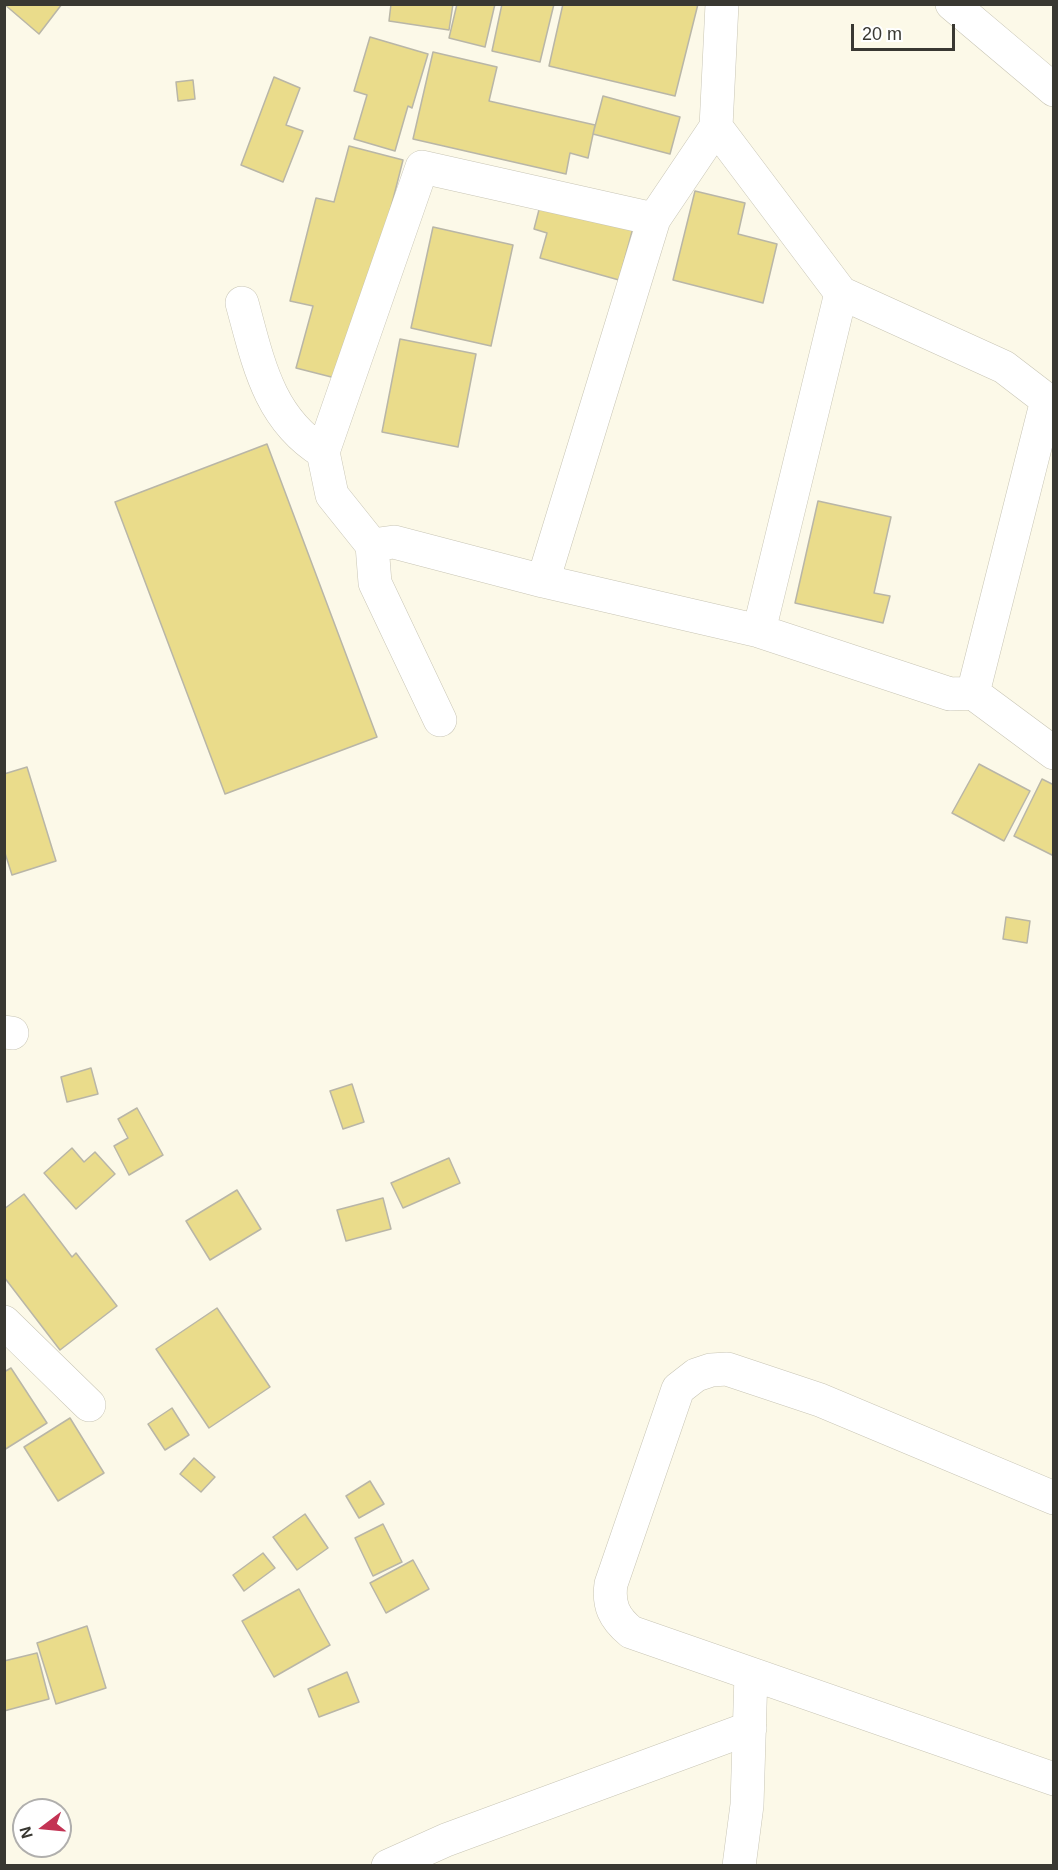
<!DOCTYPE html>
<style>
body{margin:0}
#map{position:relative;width:1058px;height:1870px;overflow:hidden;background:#fcf9e8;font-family:Helvetica,sans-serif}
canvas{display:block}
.frame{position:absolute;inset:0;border:6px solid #393832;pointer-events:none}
.north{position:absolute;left:12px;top:1798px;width:60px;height:60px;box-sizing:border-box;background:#fff;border:2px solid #b0afad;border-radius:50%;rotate:254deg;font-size:16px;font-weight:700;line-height:24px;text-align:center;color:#393832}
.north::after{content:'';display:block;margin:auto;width:21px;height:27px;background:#c33354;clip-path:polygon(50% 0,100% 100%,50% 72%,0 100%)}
.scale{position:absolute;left:851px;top:24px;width:104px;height:27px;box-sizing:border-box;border:3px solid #393832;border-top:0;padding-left:8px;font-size:18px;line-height:21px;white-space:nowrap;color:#393832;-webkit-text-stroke:4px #fff;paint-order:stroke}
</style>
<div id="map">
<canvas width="1058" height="1870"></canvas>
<div class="frame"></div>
<div class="north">N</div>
<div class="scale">20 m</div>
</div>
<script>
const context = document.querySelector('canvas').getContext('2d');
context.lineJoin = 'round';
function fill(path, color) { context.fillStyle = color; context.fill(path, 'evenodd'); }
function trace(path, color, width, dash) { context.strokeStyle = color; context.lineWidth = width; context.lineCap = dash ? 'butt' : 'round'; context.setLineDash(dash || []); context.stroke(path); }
const building = new Path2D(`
 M4,4H62L39,34Z
 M391,4H453L449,30L389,21Z
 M457,4H495L485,47L449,38Z
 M502,4H554L540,62L492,51Z
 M563,4H698L675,96L549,66Z
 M370,37L428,54L412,108L408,106L395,151L354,139L367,95L354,91Z
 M433,52L497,67L489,101L595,125L588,158L570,153L566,174L413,139Z
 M274,77L300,88L286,125L303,131L283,182L241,165Z
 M193,80L195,99L178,101L176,82Z
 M603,96L680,117L670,154L593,134Z
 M349,146L403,160L347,381L296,368L313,306L290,301L316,198L334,202Z
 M695,191L745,203L738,234L777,244L763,303L673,280Z
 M541,202L633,228L619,280L540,258L547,233L534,229Z
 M433,227L513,245L491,346L411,328Z
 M400,339L476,354L458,447L382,432Z
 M267,444L377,737L225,794L115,502Z
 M818,501L891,517L874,593L890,596L883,623L795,603Z
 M979,764L1030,791L1004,841L952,813Z
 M27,767L56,861L12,875L4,850V774Z
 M1042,779L1054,785V856L1014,836Z
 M1006,917L1030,921L1027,943L1003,939Z
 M91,1068L98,1094L67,1102L61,1077Z
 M352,1084L364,1122L343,1129L330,1091Z
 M137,1108L163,1155L129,1175L114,1146L128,1138L118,1119Z
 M72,1148L84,1162L95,1152L115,1174L76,1209L44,1173Z
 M449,1158L460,1183L403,1208L391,1183Z
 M237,1190L261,1229L210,1260L186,1221Z
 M24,1194L72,1257L76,1253L117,1306L60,1350L4,1277V1209Z
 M383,1198L391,1229L346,1241L337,1210Z
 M217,1308L270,1387L209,1428L156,1349Z
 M11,1368L47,1423L4,1450V1372Z
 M172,1408L189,1435L165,1450L148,1424Z
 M70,1418L104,1473L58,1501L24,1447Z
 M194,1458L215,1477L201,1492L180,1474Z
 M370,1481L384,1504L359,1518L346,1496Z
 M305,1514L328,1548L297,1570L273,1537Z
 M383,1524L402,1562L373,1576L355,1538Z
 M263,1553L275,1568L244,1591L233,1575Z
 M413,1560L429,1589L386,1613L370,1583Z
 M299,1589L330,1645L274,1677L242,1621Z
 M87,1626L106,1688L56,1704L37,1643Z
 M37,1653L49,1699L4,1711V1661Z
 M347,1672L359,1702L319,1717L308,1689Z`);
const minor = new Path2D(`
 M952,4L1054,90
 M716,127L841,293L1004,367L1047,400L973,693
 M242,303C258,361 268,418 323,452
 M372,545L394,542L543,581L759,631L950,694L973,693L1054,753
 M543,581L654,219L716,127L722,4
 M759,631L841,293
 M440,720L375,583L372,545L332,495L323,452L422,167L654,219
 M4,1032L12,1033
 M4,1322L89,1405
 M1054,1498L820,1400L727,1369L711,1370L696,1375L678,1389L611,1584C608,1605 614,1618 631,1632L1054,1779
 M388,1866L446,1840L750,1728
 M739,1866L747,1805L751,1674`);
fill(building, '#eadc8b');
trace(building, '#b9b6a7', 1.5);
trace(minor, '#c8c5b5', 34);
trace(minor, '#fff', 33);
</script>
